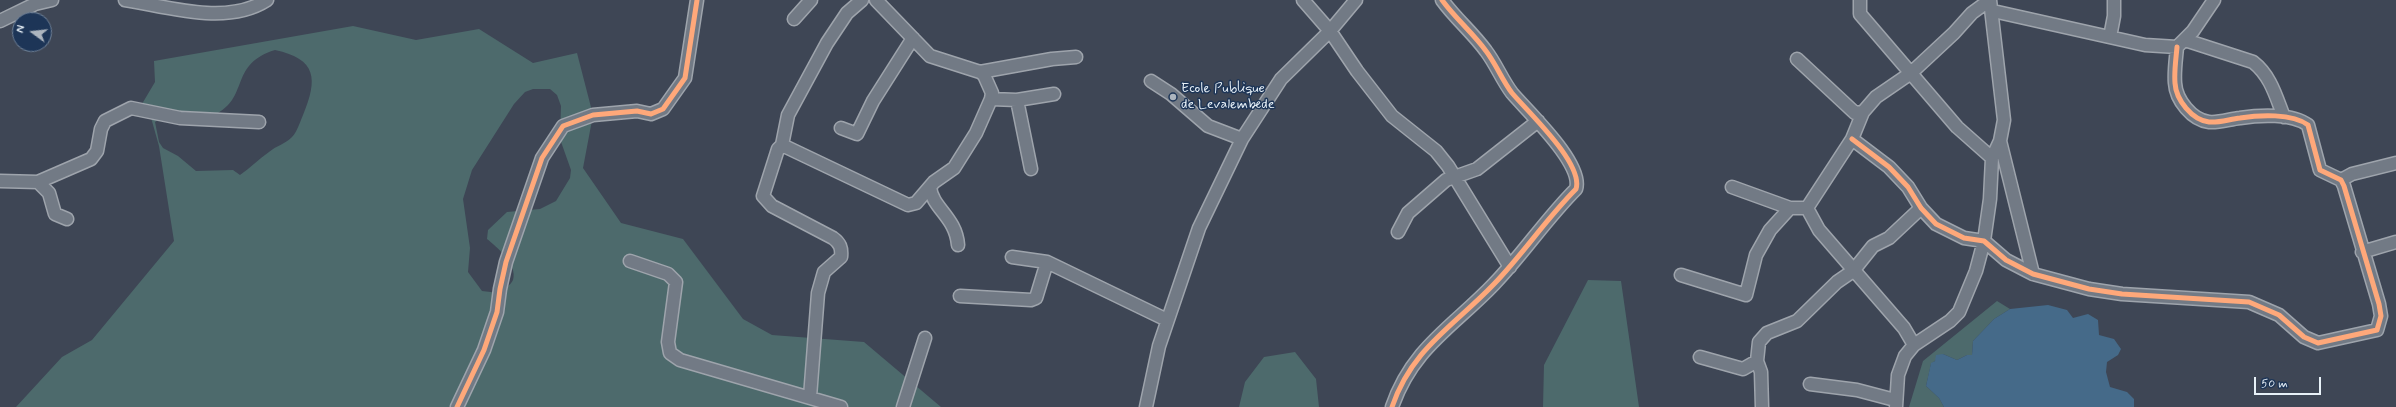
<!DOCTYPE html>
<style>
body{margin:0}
#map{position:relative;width:2396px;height:407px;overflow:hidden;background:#3e4655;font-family:Mynerve,sans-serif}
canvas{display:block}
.north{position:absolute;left:12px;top:12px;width:40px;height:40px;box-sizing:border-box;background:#1d3557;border:1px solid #6e8097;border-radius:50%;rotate:285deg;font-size:11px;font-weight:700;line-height:16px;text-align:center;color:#e8f1f8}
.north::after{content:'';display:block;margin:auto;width:14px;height:18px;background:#acb5bf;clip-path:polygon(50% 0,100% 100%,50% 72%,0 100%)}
.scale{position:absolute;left:2254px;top:377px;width:67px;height:18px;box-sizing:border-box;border:2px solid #e8f1f8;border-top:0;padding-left:5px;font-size:12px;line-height:14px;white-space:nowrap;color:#e8f1f8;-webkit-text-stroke:3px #1d3557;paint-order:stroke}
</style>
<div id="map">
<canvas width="2396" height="407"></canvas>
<div class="north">N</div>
<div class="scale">50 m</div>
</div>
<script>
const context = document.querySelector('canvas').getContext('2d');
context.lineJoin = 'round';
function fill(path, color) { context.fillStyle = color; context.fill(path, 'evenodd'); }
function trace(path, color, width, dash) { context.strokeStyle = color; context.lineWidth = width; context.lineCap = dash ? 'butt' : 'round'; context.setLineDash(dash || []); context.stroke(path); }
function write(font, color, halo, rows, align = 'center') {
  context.font = font + ' Mynerve,sans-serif'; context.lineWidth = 3; context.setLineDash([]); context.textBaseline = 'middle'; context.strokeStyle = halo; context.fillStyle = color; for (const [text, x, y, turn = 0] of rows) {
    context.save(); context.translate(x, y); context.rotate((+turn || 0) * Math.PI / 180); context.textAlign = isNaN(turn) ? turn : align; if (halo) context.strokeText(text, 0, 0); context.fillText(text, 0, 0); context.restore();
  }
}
const green = new Path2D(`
 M353,26L416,40L479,29L533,63L577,53L593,115L583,168L621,223L683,239L743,319L772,335L864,342L941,407H16L62,357L92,340L174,241L159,146L150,114L139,109L155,82L154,61ZM275,50C317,59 318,79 303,115C300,122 297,132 292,137C285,144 276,146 269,152C259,159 250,168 240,175L233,170L196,171L178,156L163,148L159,142L155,122C159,120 164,115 169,114C181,112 208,119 218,113C249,95 230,64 275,50ZM533,89H550L557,95L561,106L560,139L571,170L570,178L556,201L540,209L507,212L488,230L487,239C497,247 518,265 513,280C511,285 503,290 499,293L482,291L468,272L470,248L463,199L472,170L514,104L525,92Z
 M1588,280L1621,281L1639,407H1543L1544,365Z
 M1997,301L2010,309L1994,319L1973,341L1972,355H1967L1957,360L1943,354L1931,364L1926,386L1939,398L1944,407H1909L1923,361Z
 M1295,352L1316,379L1319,407H1239L1245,382L1264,357Z`);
const water = new Path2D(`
 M2048,305L2067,310L2073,318L2088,314L2098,320L2099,335L2114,339L2121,349L2118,355L2107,362L2106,372L2110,387L2127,392L2134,399V407H1944L1939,398L1926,386L1931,363L1935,361L1936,355L1943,354L1957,360L1967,355H1972L1973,341L1994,319L2010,309Z`);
const minor = new Path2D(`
 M125,0C169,7 227,26 267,0
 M1303,0L1330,31L1357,71L1392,116L1436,151L1448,166L1510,267
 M1860,0V14L1957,127L1992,158
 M1993,11L2145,45L2177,47L2193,31L2214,0
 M794,19L811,0
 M0,21L35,4L52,0
 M2110,37L2114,16V0
 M2185,40L2253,62C2271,76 2276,97 2284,117
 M1797,59L1855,113L1863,112
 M980,72L1052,59L1076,57
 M1151,81L1171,94L1208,126L1242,139
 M991,99L1017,100L1054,94
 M1017,100L1031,169
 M841,128L857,134L873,101L913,38
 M1852,139L1889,167L1908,187L1921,208L1936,224L1964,238L1984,241L2006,260L2033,274L2089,289L2122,294L2249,302L2279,315L2304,337L2318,343L2377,330L2381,316L2379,304L2344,186L2341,180L2320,170L2308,125C2292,113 2259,115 2240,118C2230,119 2219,123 2209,122C2192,120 2176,100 2175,83C2174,71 2176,59 2177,47
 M2000,141L2033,274
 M782,145L908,205L916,203L934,182L954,168L976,133L991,99L992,93L984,75L980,72L930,56L876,0
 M2341,180L2352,174L2396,163
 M0,181L38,182L91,159L97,151L101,129L105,121L131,108L180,118L259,122
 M38,182L49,193L55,214L67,219
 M930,187C932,208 956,217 958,245
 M1732,187L1790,208H1807
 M1807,208L1852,139L1863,112L1876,97L1911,73L1954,33L1972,13L1990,0
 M1807,208L1819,230L1904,328L1914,345
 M1398,232L1408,213L1446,180L1477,169L1538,121
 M2362,252L2396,242
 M1012,257L1047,262L1167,320
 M630,261L668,274L676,282L668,342L670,353L680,360L841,407
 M1681,275L1746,295L1756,255L1770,230L1790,208
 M960,296L1031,300L1036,298L1047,262
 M1700,357L1743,369L1757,361
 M1810,384L1857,390L1895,400
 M810,397L818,293L824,272L841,257C842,248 840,243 833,238L772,206L763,196L778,149L782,145L788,115L827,43L847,13L862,0
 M457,407L484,350L497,312L500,289L506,262L542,158L563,126L593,115L637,111L651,114L663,109L685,78L697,0
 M903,407L925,338
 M1146,407L1159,346L1199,228L1242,139L1281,79L1330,31L1356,0
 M1392,407C1412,348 1454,326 1494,284C1523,254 1546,219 1576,189C1584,164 1528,112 1512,93C1502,80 1496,64 1486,51C1473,33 1455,18 1442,0
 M1762,407L1761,372L1757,361L1759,342L1767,333L1797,321L1837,282L1853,271L1873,246L1889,238L1921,208
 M1896,407L1898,375L1905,356L1914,345L1950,321L1959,312L1976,271L1984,241L1990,199L1992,158L2000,141L2004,120L1990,0`);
const cycleway = new Path2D(`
 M1852,139L1889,167L1908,187L1921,208L1936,224L1964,238L1984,241L2006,260L2033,274L2089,289L2122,294L2249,302L2279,315L2304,337L2318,343L2377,330L2381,316L2379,304L2344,186L2341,180L2320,170L2308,125C2292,113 2259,115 2240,118C2230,119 2219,123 2209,122C2192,120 2176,100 2175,83C2174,71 2176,59 2177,47
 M457,407L484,350L497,312L500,289L506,262L542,158L563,126L593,115L637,111L651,114L663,109L685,78L697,0
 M1392,407C1412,348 1454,326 1494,284C1523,254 1546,219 1576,189C1584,164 1528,112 1512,93C1502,80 1496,64 1486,51C1473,33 1455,18 1442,0`);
const markers = [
 [1173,97,4,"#acb5bf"]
];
const poiNames = [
 ["Ecole Publique",1181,89],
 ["de Levalembede",1181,105]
];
fill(green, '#4d6a6c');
fill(water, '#456a89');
trace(minor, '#9ea4ac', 15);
trace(minor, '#727a85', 12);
trace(cycleway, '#fea87a', 5);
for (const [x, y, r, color] of markers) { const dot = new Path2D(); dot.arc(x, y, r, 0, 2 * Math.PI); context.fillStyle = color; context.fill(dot); trace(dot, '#1d3557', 1.5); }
write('14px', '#e8f1f8', '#1d3557', poiNames, 'left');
</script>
